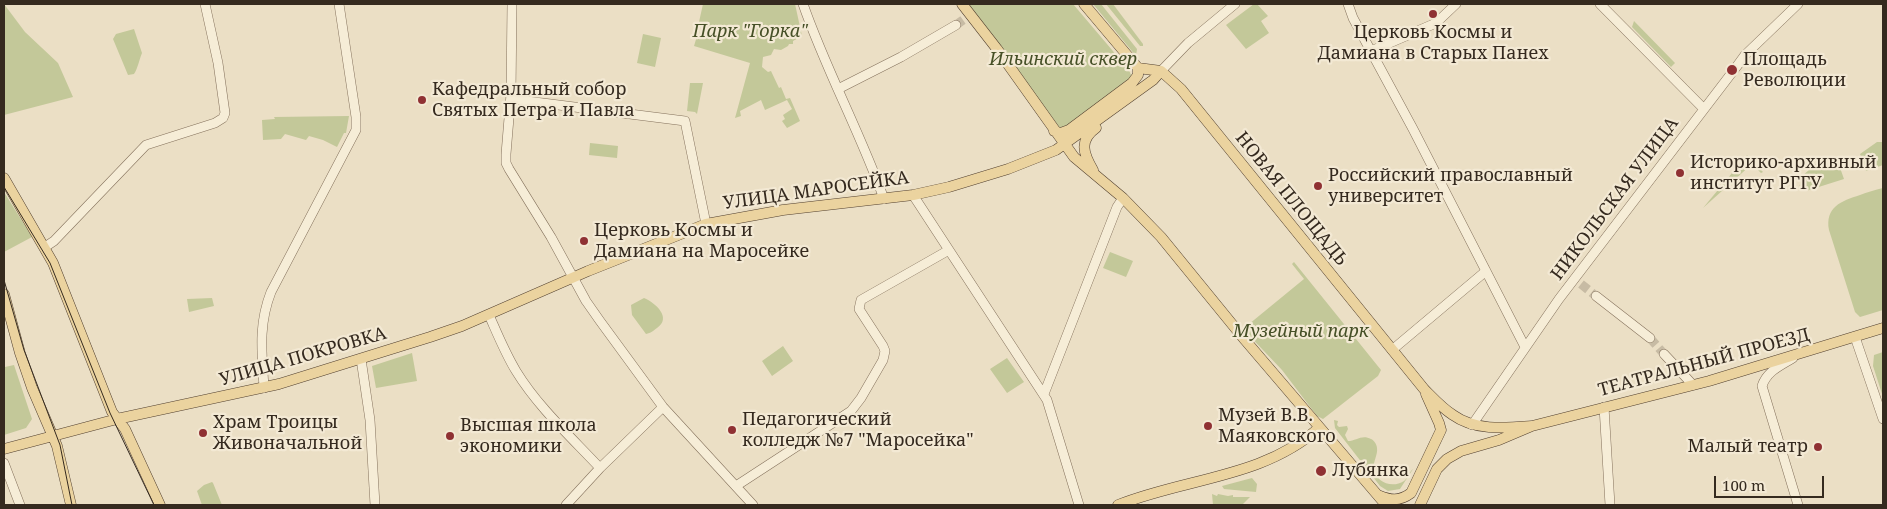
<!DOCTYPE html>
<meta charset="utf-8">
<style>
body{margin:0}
#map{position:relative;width:1887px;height:509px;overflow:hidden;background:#ebdfc5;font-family:"Noto Serif",serif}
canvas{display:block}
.frame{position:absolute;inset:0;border:5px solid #352a1f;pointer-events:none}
.scale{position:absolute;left:1714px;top:476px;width:110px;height:22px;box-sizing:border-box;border:2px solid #352a1f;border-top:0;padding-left:6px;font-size:15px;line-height:18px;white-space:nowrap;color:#352a1f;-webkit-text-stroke:4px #f3e9d4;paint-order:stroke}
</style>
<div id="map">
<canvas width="1887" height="509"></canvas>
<div class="frame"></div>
<div class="scale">100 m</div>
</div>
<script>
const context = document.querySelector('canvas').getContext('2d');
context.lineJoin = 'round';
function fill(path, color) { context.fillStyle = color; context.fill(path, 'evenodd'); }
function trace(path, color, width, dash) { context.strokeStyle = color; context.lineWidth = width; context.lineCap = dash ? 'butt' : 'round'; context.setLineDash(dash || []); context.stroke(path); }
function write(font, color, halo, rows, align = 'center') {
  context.font = font + ' "Noto Serif",serif'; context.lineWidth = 4.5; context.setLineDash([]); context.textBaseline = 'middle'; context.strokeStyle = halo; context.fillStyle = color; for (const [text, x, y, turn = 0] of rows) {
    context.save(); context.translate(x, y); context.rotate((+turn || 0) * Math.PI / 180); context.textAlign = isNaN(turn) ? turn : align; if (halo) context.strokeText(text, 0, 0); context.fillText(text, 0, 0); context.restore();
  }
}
const green = new Path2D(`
 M4,4L25,32L58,63L73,97L4,115Z
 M703,4H795L802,36L793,41V44H789L788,46L781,50L774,49L771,55L763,57L762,67L768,72L771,71L779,88L781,87L786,99L790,98L800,121L787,128L782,121L785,119L783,115L792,109L787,100L765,110L761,100L740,111L741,116L735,118L750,63L694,46L697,36L703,37L706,24L699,22Z
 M968,4H1073L1129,70L1131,75L1130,80L1067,128H1060Z
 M1093,4H1101L1137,49L1136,56Z
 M1106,4H1113L1143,44V46H1140Z
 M1254,4H1257L1268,16L1261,21L1269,33L1246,49L1226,25Z
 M1634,21L1675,63L1671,67L1632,27Z
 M134,29L142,53C139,60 138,68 134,74L128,75L113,39L116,34Z
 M643,34L661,38L655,67L637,63Z
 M690,83H703L697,114L695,112L687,111Z
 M349,116L346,133H344L337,147L323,140L309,136L306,140L285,134L281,139L263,140L262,120L275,119L274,117Z
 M1877,142H1883V165L1866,171L1860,154Z
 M590,143L618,146L617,158L589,155Z
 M1747,155L1763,172L1761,173L1752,164L1703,208Z
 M1818,162L1829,163L1838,162L1844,179L1806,191H1799L1801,177Z
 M1883,188V310L1860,317L1855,312L1829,230C1825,207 1841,201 1860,195C1867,192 1875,190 1883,188Z
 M4,192L32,237L4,252Z
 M1110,252L1133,261L1126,277L1103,268Z
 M1294,262L1381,370L1378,376L1323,419L1317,416L1282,370L1243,329L1304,279L1292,264Z
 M212,298L214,306L189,312L187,299Z
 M644,298C656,303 672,318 657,328C653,331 651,333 646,334L632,315L631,305Z
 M783,346L793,361L772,376L762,361Z
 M1883,352V397L1873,366L1874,355Z
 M412,353L417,381L376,388L372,366Z
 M1007,358L1024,382L1007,393L990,369Z
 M4,363L5,367L14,365L32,419L26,428L4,435Z
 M1334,420L1338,421L1337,425L1339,427L1347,426L1348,429L1345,435L1348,441C1356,441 1362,434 1371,439C1374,440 1377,445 1377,448C1378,455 1373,461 1374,468C1375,482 1392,489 1404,481C1408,478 1409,472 1413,469L1400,489L1388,491L1380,486L1335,428Z
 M1252,478L1257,484L1256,492L1224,489L1222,486Z
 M212,482L213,483L222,505H202L197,491L204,485Z
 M1212,494L1217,496L1218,494L1228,496L1233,495V497H1250L1242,505H1213Z`);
const minorTunnel = new Path2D(`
 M956,25L963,20
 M1581,284L1596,296
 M1650,338L1664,354`);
const minor = new Path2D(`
 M512,4L511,94L506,154V163L509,169L551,237L586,301L600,321L663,407L753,505
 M803,4C826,70 860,132 884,199
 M1348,4L1353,18L1413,129L1525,347
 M1600,4L1704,109
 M1371,51L1436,23L1456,4
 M1161,71L1188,43L1235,4
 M838,89L901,57L956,25
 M511,99L685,121L706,224
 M913,195L1047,400L1079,505
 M45,247L54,241L146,145L215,123L223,118L225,113L218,63L205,4
 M1596,296L1650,338
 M489,315C497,333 505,353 516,371C538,407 571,437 600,468
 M1855,337L1883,419
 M1392,350L1486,271
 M1664,354L1693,385
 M1793,358C1780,366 1767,371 1762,386L1798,505
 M361,359L370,420L375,505
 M264,388C262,353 258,325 271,292L356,130V117L339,4
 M1044,394L1117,207L1123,198
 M1604,407L1610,505
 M1472,425L1559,299L1737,66L1745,55L1798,4
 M4,463L20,505
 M736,486L851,411L861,398L883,360L885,351L883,346L859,309L861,300L949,250
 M566,505L600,468L663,407`);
const major = new Path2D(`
 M962,4L997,49L1074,157L1123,198L1161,237L1245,340L1386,505
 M1084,4L1138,68L1161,71L1181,89L1424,389C1433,398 1442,408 1453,415C1475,431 1505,428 1532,426
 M1054,131L1061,133L1069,130L1132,83L1138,75V68
 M1093,170C1083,153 1079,140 1096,128
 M4,178L53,263L112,412L125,429L160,505
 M4,294L20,353L32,388L57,446L71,505
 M4,449L117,419L279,384L430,337L462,326L588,271L706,224L783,210L913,195L949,187L1008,169L1056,150L1153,80L1161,71
 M1378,495C1390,500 1399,502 1411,493L1441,430L1439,423L1426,394
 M1118,505C1185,478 1263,478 1319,428
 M1420,505L1437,469L1447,459L1461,451L1499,440L1532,426L1709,381L1883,328`);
const tram = new Path2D(`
 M4,187L50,263L110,413L154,505
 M4,280L24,350L60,445L72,505`);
const markers = [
 [1433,14,5,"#8f3133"],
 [1732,70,6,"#8f3133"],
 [422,100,5,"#8f3133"],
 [1680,173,5,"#8f3133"],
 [1318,186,5,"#8f3133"],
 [584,241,5,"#8f3133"],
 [1208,426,5,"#8f3133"],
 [732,430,5,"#8f3133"],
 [203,433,5,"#8f3133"],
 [450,436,5,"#8f3133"],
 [1818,447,5,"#8f3133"],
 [1321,471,6,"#8f3133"]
];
const parkNames = [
 ["Парк \"Горка\"",750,32],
 ["Ильинский сквер",1063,60],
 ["Музейный парк",1301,332]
];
const poiNames = [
 ["Церковь Космы и",1433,33,"center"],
 ["Дамиана в Старых Панех",1433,54,"center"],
 ["Площадь",1743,60],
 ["Революции",1743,81],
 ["Кафедральный собор",432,90],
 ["Святых Петра и Павла",432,111],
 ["Историко-архивный",1690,163],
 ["институт РГГУ",1690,184],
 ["Российский православный",1328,176],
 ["университет",1328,197],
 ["Церковь Космы и",594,231],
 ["Дамиана на Маросейке",594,252],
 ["Музей В.В.",1218,416],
 ["Маяковского",1218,437],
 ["Педагогический",742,420],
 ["колледж №7 \"Маросейка\"",742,441],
 ["Храм Троицы",213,423],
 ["Живоначальной",213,444],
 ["Высшая школа",460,426],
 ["экономики",460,447],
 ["Малый театр",1808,447,"right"],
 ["Лубянка",1332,471]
];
const streetNames = [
 ["УЛИЦА МАРОСЕЙКА",816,191,-8],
 ["НОВАЯ ПЛОЩАДЬ",1291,199,51],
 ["НИКОЛЬСКАЯ УЛИЦА",1615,199,-53],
 ["УЛИЦА ПОКРОВКА",303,357,-16],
 ["ТЕАТРАЛЬНЫЙ ПРОЕЗД",1704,363,-15]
];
fill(green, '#c3c899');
trace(minorTunnel, '#c7bba4', 9, [9, 4.5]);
trace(minor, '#84715c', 10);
trace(major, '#524030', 11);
trace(minor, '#f6edd7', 9);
trace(major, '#ebd39f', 10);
trace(tram, '#352a1f', 1);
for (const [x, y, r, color] of markers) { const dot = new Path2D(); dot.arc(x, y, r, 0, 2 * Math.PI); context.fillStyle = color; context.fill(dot); trace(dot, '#f3e9d4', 2); }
write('italic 18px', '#465027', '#f3e9d4', parkNames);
write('18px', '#352a1f', '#f3e9d4', poiNames, 'left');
write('18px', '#352a1f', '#f3e9d4', streetNames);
</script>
